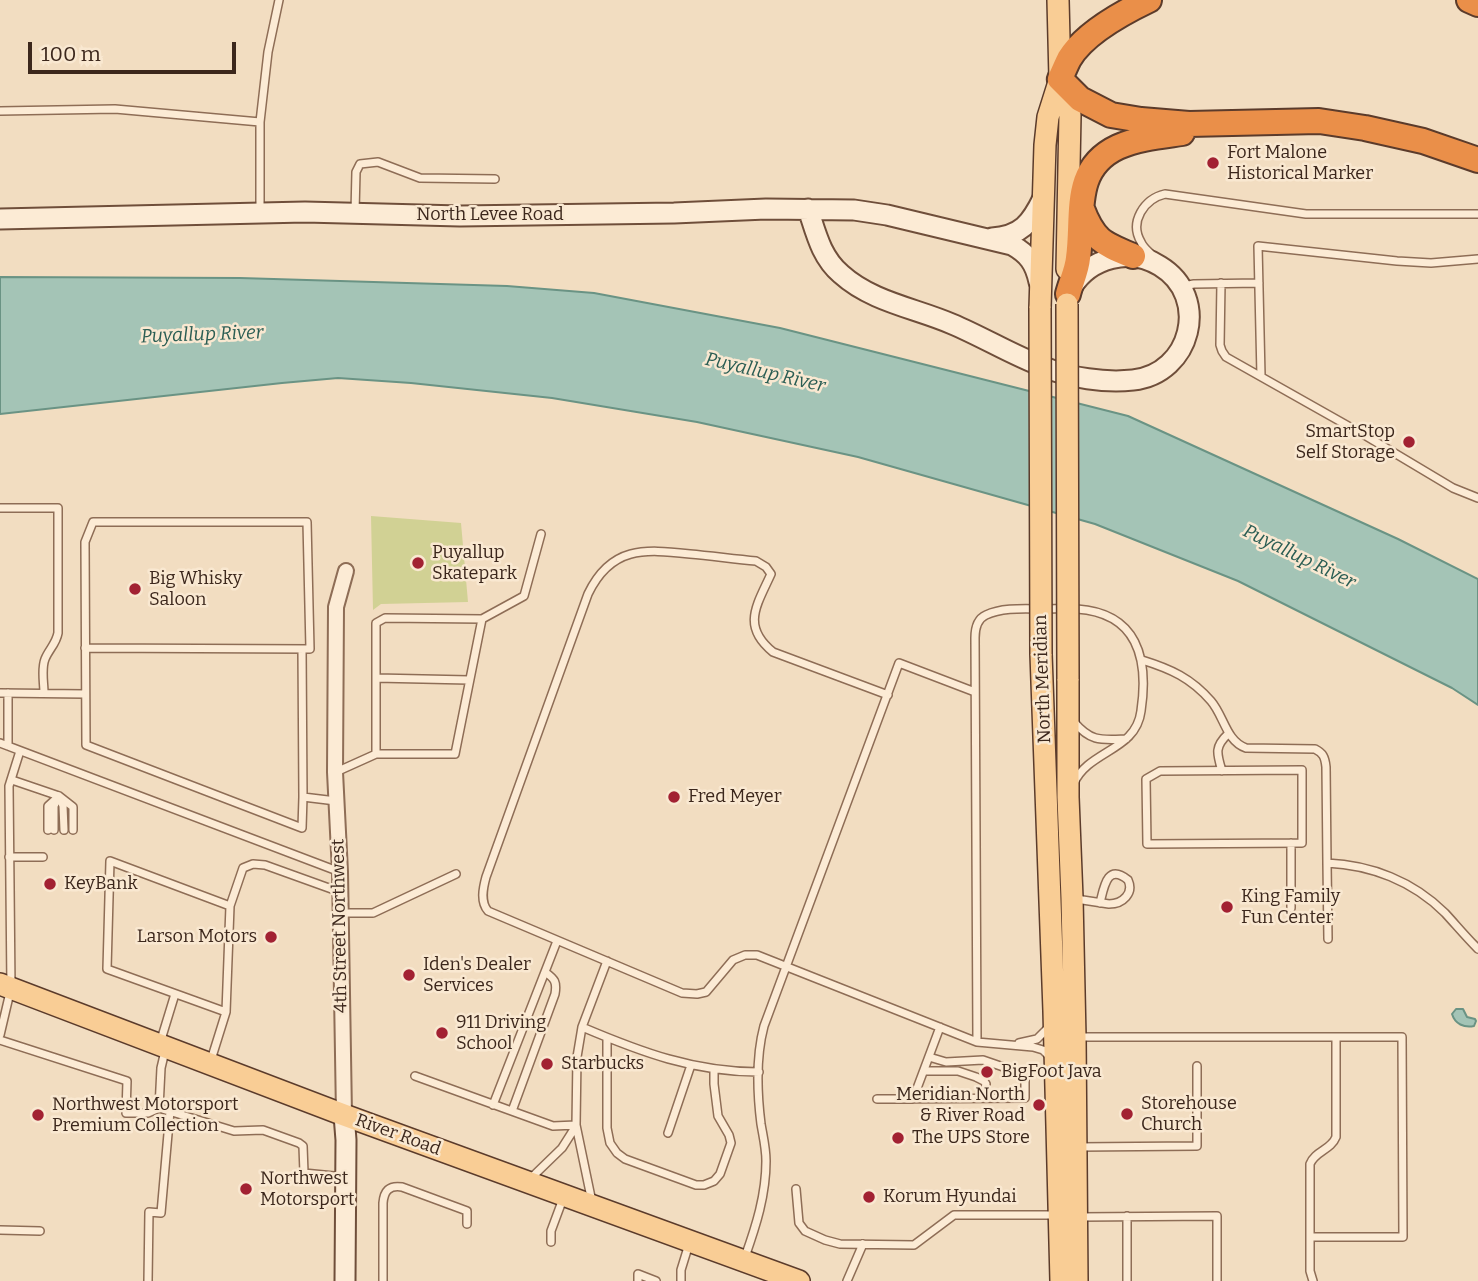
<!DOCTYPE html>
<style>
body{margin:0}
#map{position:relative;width:1478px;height:1281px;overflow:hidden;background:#f2ddc1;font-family:Bitter,serif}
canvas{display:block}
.scale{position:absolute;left:28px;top:42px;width:208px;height:32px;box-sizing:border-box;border:4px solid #3c271c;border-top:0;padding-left:9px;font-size:21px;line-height:24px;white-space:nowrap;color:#3c271c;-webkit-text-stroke:5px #f9e8d1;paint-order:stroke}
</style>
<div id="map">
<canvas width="1478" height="1281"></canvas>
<div class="scale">100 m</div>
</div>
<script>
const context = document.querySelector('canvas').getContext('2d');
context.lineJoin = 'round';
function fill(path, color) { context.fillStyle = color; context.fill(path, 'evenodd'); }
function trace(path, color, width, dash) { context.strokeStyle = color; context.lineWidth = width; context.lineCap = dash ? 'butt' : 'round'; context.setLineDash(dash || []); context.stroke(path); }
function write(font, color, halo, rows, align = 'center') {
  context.font = font + ' Bitter,serif'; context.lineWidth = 5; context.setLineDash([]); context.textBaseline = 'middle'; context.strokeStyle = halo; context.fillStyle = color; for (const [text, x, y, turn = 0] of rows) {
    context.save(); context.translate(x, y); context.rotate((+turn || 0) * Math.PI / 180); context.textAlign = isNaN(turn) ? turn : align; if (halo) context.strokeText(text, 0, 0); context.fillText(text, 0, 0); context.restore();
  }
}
const green = new Path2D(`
 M371,516L461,523L468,602L381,604L373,610Z`);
const water = new Path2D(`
 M0,277L240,278L507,286L594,293L780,328L1128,416L1398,539L1478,579V705L1452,688L1238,581L1095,524L858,457L697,422L552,398L411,383L338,378L282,383L0,414Z
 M1456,1009H1463L1467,1017L1475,1019L1476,1021L1474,1026C1464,1028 1455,1024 1452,1014Z`);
const lane = new Path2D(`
 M0,111L115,109L260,122
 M260,211V122L268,52L279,0
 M355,212L356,172L360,164L378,162L420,178L495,179
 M1152,255C1148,251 1143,247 1141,242C1129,222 1144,199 1165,194L1306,214H1478
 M1221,283L1220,345L1222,351L1226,357L1366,436L1453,488L1478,498
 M1183,286L1194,284L1259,283
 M1261,376L1258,246L1397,261L1431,263L1478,259
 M0,508H58V633C56,644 49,649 45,659C41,669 44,683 44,693
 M482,619L524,596L541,534
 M85,648L310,649L307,522H93L85,542L86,745L302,828L303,797L302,649
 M1142,660C1171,669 1191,678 1211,701C1224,716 1226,741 1246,748L1315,749C1323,753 1325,757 1326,767L1327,863C1371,865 1413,881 1445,913C1456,925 1466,937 1478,949
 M376,678L469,680
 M0,693L85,694
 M8,693V746
 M888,695L773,652C741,626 757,605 771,574L766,567L756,561C734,559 712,556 690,554C644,549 611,546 588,594L486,877C483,888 480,902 488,911L682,993L697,994L706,992L733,960L745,955H757L977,1042L1033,1047L1043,1050L1051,1058
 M1074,722C1091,742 1101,740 1126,739
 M0,743L340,872
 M1302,770V843L1147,844L1146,779L1160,771Z
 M1222,771C1217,754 1214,747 1228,734
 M336,772L376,754H455L482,619L385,618L376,623V754
 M12,780L59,796L73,807V830
 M59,796L63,806L64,830
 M303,797L336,801
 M48,830V806L59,796
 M54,830V806L57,799
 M1291,843V908
 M9,857H43
 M1327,863L1328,939
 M1076,899L1109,904C1123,904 1134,893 1128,880C1107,863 1104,887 1100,903
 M341,913H373L456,874
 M226,1012L107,969L110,861L230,906
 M582,1027C641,1052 694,1072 759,1072
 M0,1035L11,988L9,786L20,751
 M1079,1037H1402L1403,1237H1310
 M607,1038V1128L610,1143L617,1153L625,1159L696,1185H704L714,1181L720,1174L731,1143L729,1135L718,1116L714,1084V1070
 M0,1040L127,1081L126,1113H148L159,1108
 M977,1042L975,638C975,629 977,619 986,615C1003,607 1026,609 1044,609C1055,609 1066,608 1077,609C1137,613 1149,658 1141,711C1136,751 1089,750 1074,783
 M160,1043L175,994
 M1019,1043L1037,1039L1048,1028
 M165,1051L161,1068L159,1108L234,1131L263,1130L299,1143L303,1146L304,1173L344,1177
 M211,1060L226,1012L230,906L243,868L253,864L265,865L340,892
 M924,1071H958L976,1077L984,1081L986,1084L983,1098
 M415,1076L553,1126L576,1125
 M877,1099L1025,1098V1081L1023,1077L1012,1070L983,1060L946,1062L929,1057
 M913,1099L940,1027
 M493,1105L557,941
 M512,1111L555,994C557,982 555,979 545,972
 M668,1133L691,1065
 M1079,1147L1197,1146V1066
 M529,1180L562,1148L576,1126
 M796,1189L799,1223L805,1231L825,1240L840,1244L914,1245L954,1215H1056
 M592,1202L576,1125L577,1057L582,1027L607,961
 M1080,1217L1217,1216V1281
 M0,1230L40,1231
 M551,1242V1231L564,1196
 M745,1257C756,1226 766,1195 766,1161C766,1148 763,1136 761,1124C757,1092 756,1056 764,1026L899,663L975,692
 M148,1281L149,1212L161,1213L170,1111
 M383,1281V1203C384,1191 389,1185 402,1187L467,1211V1224
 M638,1281V1274L656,1281
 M681,1281V1270L689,1244
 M847,1281L863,1244
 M1127,1281V1216
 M1313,1281L1310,1271V1164C1315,1151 1331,1150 1336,1137V1037`);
const street = new Path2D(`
 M344,1115L340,872L335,772L336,607L346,571`);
const secondary = new Path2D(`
 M808,209C816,233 821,257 841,274C872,302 915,308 952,324C983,337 1012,355 1044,367C1070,378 1105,383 1133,380C1191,374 1211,297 1160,266C1130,247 1090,258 1072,287
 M0,219L305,212L460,216L674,213L766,209L854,210L887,215L1012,245C1028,254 1035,263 1039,282
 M992,238C1021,236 1031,223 1043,198
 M344,1115L346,1140L345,1281`);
const primary = new Path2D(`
 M1058,0L1060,79L1070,115L1067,269
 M1040,308L1045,145L1048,117L1060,79
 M1041,654L1054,1011L1061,1281
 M1068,679V797L1072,898L1075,1037L1077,1281
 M0,984L344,1115L799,1281`);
const highway = new Path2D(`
 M1149,0C1124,12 1084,34 1069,59C1066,65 1063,72 1060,79L1080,99L1111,115L1141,120L1189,124L1319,121L1365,128L1423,141L1478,160
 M1469,0L1478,4
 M1082,209C1094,241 1104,244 1133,256
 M1068,294C1071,282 1077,270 1078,258C1084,216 1071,169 1118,147C1138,138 1161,136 1182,133`);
const primaryBridge = new Path2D(`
 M1067,304L1068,679
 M1040,308L1041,654`);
const markers = [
 [1213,163,7,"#a22132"],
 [1409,442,7,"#a22132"],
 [418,563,7,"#a22132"],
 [135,589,7,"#a22132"],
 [674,797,7,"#a22132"],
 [50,884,7,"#a22132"],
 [1227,907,7,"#a22132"],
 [271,937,7,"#a22132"],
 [409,975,7,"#a22132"],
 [442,1033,7,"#a22132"],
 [547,1064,7,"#a22132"],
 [987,1072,7,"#a22132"],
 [1039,1105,7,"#a22132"],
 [1127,1114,7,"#a22132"],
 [38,1115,7,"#a22132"],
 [898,1138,7,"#a22132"],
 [246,1189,7,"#a22132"],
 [869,1197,7,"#a22132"]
];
const poiNames = [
 ["Fort Malone",1227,153],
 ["Historical Marker",1227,174],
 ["SmartStop",1395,432,"right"],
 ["Self Storage",1395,453,"right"],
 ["Puyallup",432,553],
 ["Skatepark",432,574],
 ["Big Whisky",149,579],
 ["Saloon",149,600],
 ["Fred Meyer",688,797],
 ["KeyBank",64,884],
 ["King Family",1241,897],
 ["Fun Center",1241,918],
 ["Larson Motors",257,937,"right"],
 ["Iden's Dealer",423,965],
 ["Services",423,986],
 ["911 Driving",456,1023],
 ["School",456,1044],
 ["Starbucks",561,1064],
 ["BigFoot Java",1001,1072],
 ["Meridian North",1025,1095,"right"],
 ["& River Road",1025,1116,"right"],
 ["Storehouse",1141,1104],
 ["Church",1141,1125],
 ["Northwest Motorsport",52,1105],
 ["Premium Collection",52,1126],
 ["The UPS Store",912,1138],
 ["Northwest",260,1179],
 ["Motorsport",260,1200],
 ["Korum Hyundai",883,1197]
];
const streetNames = [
 ["North Levee Road",490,215],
 ["North Meridian",1043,679,-92],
 ["4th Street Northwest",340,926,-91],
 ["River Road",398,1135,20]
];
const waterNames = [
 ["Puyallup River",202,335,-2],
 ["Puyallup River",765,373,13],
 ["Puyallup River",1299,557,26]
];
fill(green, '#d1d194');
fill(water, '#a4c4b6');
trace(water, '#6a9384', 2);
trace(lane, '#8e6d56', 10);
trace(street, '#8e6d56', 18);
trace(secondary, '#6f4e3a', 23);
trace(primary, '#5b3b2b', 24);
trace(highway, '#5b3b2b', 28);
trace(lane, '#fcebd5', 7);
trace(street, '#fcebd5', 14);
trace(secondary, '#fcebd5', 19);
trace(primary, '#f9cd95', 21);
trace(highway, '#ea8f49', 24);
trace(primaryBridge, '#5b3b2b', 24, []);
trace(primaryBridge, '#f9cd95', 21);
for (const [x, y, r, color] of markers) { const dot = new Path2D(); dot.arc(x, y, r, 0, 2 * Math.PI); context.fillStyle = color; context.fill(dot); trace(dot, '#f9e8d1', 2.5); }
write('18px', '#3c271c', '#f9e8d1', poiNames, 'left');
write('18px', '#3c271c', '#f9e8d1', streetNames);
write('italic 19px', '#2a5d53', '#f9e8d1', waterNames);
</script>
